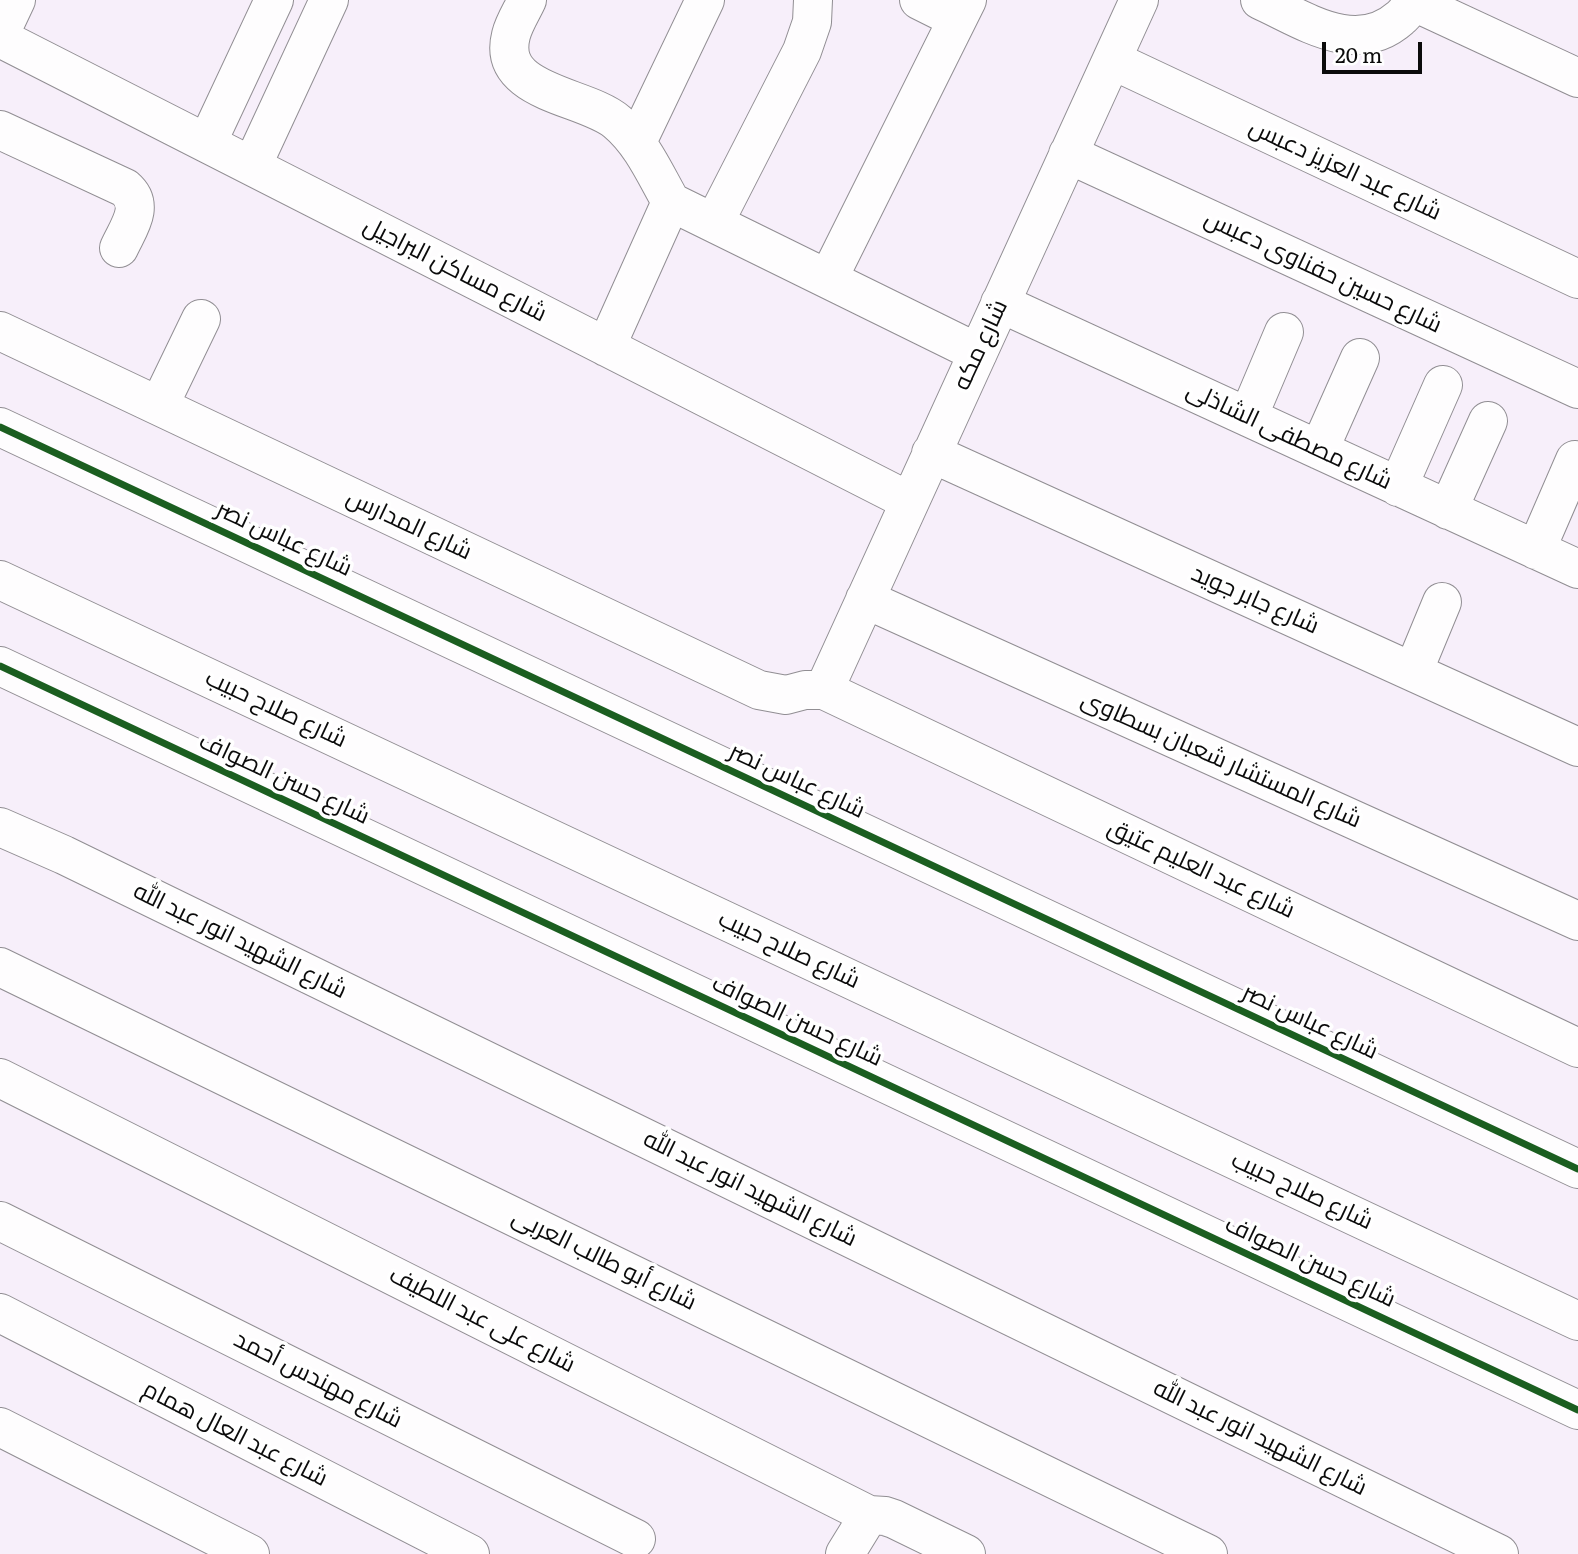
<!DOCTYPE html>
<meta charset="utf-8">
<style>
body{margin:0}
#map{position:relative;width:1578px;height:1554px;overflow:hidden;background:#f7effa;font-family:Literata,serif}
canvas{display:block}
.scale{position:absolute;left:1322px;top:42px;width:100px;height:32px;box-sizing:border-box;border:4px solid #0b0b0b;border-top:0;padding-left:9px;font-size:21px;line-height:24px;white-space:nowrap;color:#0b0b0b;-webkit-text-stroke:5px #fff;paint-order:stroke}
</style>
<div id="map">
<canvas width="1578" height="1554"></canvas>
<div class="scale">20 m</div>
</div>
<script>
const context = document.querySelector('canvas').getContext('2d');
context.lineJoin = 'round';
function trace(path, color, width, dash) { context.strokeStyle = color; context.lineWidth = width; context.lineCap = dash ? 'butt' : 'round'; context.setLineDash(dash || []); context.stroke(path); }
function write(font, color, halo, rows, align = 'center') {
  context.font = font + ' Literata,Cairo,serif'; context.lineWidth = 7; context.setLineDash([]); context.textBaseline = 'middle'; context.strokeStyle = halo; context.fillStyle = color; for (const [text, x, y, turn = 0] of rows) {
    context.save(); context.translate(x, y); context.rotate((+turn || 0) * Math.PI / 180); context.textAlign = isNaN(turn) ? turn : align; if (halo) context.strokeText(text, 0, 0); context.fillText(text, 0, 0); context.restore();
  }
}
const minor = new Path2D(`
 M527,0C522,11 514,23 511,35C496,94 586,95 617,122C642,143 655,174 671,202L606,347
 M919,0L957,19
 M1260,0C1304,20 1356,57 1400,18C1405,14 1410,7 1414,2
 M1410,0L1578,78
 M0,34L16,0
 M0,38L909,501
 M1112,60L1578,279
 M0,130L125,188C146,206 128,228 119,248
 M637,142L705,0
 M207,143L274,0
 M1068,154L1578,389
 M252,166L329,0
 M671,202L978,353
 M714,223L802,51L812,22L813,0
 M828,279L967,0
 M1000,303L1578,569
 M0,331L759,690L786,695L805,690H824L1578,1048
 M159,406L201,319
 M1248,417L1284,332
 M0,427L1578,1169
 M1319,450L1360,358
 M931,453L1578,747
 M1398,487L1443,385
 M1448,510L1488,421
 M1536,550L1575,460
 M0,580L1578,1321
 M865,599L1578,921
 M0,666L1578,1410
 M1413,672L1442,602
 M824,690L1139,0
 M0,827L64,855L1499,1554
 M0,967L1208,1554
 M0,1078L869,1515L885,1516L894,1519L966,1554
 M0,1221L636,1539
 M0,1313L470,1554
 M0,1427L250,1554
 M845,1554L869,1515`);
const cycleway = new Path2D(`
 M0,427L1578,1169
 M0,666L1578,1410`);
const streetNames = [
 ["شارع عبد العزيز دعبس",1345,170,25],
 ["شارع مساكن البراجيل",455,270,27],
 ["شارع حسين حفناوى دعبس",1323,272,25],
 ["شارع مكه",981,345,-65],
 ["شارع مصطفى الشاذلى",1289,436,25],
 ["شارع المدارس",409,525,25],
 ["شارع عباس نصر",284,539,25],
 ["شارع جابر جويد",1255,600,24],
 ["شارع صلاح حبيب",276,709,25],
 ["شارع المستشار شعبان بسطاوى",1221,760,24],
 ["شارع حسن الصواف",284,779,25],
 ["شارع عباس نصر",797,781,25],
 ["شارع عبد العليم عتيق",1201,869,25],
 ["شارع الشهيد انور عبد الله",240,941,26],
 ["شارع صلاح حبيب",789,950,25],
 ["شارع حسن الصواف",797,1021,25],
 ["شارع عباس نصر",1310,1022,25],
 ["شارع الشهيد انور عبد الله",750,1189,26],
 ["شارع صلاح حبيب",1302,1191,25],
 ["شارع أبو طالب العربى",604,1260,26],
 ["شارع حسن الصواف",1310,1262,25],
 ["شارع على عبد اللطيف",482,1320,27],
 ["شارع مهندس أحمد",318,1380,27],
 ["شارع عبد العال همام",235,1434,27],
 ["شارع الشهيد انور عبد الله",1260,1438,26]
];
trace(minor, '#918e93', 40);
trace(minor, '#fefdfe', 38);
trace(cycleway, '#1b5e20', 7);
write('24px', '#0b0b0b', '#fff', streetNames);
</script>
